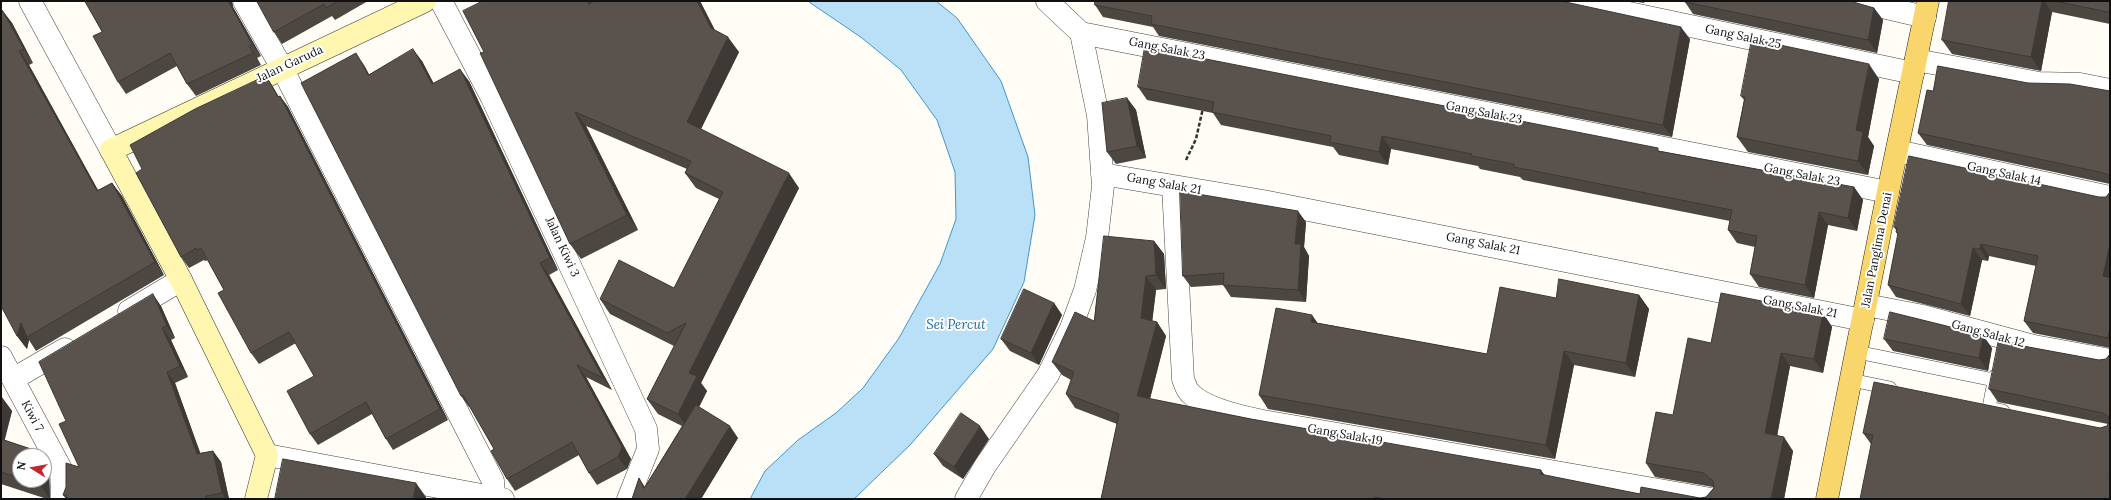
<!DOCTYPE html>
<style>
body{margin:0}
#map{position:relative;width:2111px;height:500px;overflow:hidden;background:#fffdf5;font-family:Lora,serif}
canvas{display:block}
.frame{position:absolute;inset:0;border:2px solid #111;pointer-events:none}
.north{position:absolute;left:12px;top:448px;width:40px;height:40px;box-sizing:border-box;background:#fff;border:1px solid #a0a0a0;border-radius:50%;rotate:281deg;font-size:11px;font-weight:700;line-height:16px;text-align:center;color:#111}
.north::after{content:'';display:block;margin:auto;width:14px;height:18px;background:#c4262e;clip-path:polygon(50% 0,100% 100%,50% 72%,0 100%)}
</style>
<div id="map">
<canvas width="2111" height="500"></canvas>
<div class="frame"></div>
<div class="north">N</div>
</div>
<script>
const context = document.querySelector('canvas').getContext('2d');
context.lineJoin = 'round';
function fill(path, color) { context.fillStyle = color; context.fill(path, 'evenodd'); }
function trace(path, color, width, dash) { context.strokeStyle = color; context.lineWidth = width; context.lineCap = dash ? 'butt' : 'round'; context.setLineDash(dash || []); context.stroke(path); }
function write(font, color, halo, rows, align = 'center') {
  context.font = font + ' Lora,serif'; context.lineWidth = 4; context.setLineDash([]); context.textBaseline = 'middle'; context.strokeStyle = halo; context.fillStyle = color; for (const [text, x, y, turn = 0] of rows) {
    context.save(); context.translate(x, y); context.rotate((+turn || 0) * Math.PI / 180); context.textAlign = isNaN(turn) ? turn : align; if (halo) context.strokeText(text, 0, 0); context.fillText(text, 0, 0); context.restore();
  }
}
const water = new Path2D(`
 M808,1H936L957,18L1001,81L1028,157L1035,215L1024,282L993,349L911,444L854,499H750L765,471L798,440L836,413L863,388L899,338L940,264L956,219L955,172L937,120L901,70L862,38Z`);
const path = new Path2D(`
 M1186,160L1196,139L1203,108`);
const lane = new Path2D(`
 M1857,352L1994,380
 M1995,376L1989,408L2003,411
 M1851,380L1890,388`);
const street = new Path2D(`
 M30,1L111,150
 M244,1L282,68L493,481L494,498
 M441,1L492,98L646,429L648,449L628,499
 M1572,1L1913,73
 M1857,1L1925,17
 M1081,33L1888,192
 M1916,60L2039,83L2080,84L2110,90
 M1897,151L2110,197
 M1102,174L1263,201L1863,320
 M1173,186L1183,379C1185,384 1186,389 1190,393C1204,408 1243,417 1263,421L1711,499
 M1866,305L1923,316L2034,346L2110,360
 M129,311L181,280
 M1,357L61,469L62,499
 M13,379L65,349
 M267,455L503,499
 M966,499L985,466L1048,375L1071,328L1085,290L1097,238L1103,186L1098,115L1081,33L1047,1`);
const secondary = new Path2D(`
 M256,499L267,455L181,280L111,150L425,1`);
const primary = new Path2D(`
 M1827,499L1888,192L1928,1`);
const wall = new Path2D(`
 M85,1H232L233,7L261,56L257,58L261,65L196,96L187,84L177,66L126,94L118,82L102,32Z
 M257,1H368L335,20L332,16L282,44L274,32Z
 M483,1H590L591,2L594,1H700L715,30L739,52L701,129L799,188L701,383L707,391L699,407L738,438L701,499H632L639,478L645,487L682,426L658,414L647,399L674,346L610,314L600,299L674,288L719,199L696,188L685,173L687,169L586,126L638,230L581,259L570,244L484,52Z
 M1632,1H1645L1644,3Z
 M1949,1H2110V24L2052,12L2041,71L1952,54L1942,40Z
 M1685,2L1874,8L1883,20L1877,53L1693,14Z
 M1095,5L1690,39L1672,137L1159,36L1153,27L1103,17Z
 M2,10L12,23L33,63L29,65L98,190L112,183L122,196L164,275L36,351L29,340L27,349L17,336Z
 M422,61L434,84L469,81L558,270L549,275L612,390L586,377L631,459L627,469L597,485L589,473L579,455L515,491L507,479L494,449L470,407H469L461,396L364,65L369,75Z
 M266,76L273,87L279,97L280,96L288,107L448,420L393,450L386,439L372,414L318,445L310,434L314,376L296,343L259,364L251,353L224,290L208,260L205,261L204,260L189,268L181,257L142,169Z
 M1879,79L1868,137L1874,146L1868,175L1748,152L1737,137L1744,100L1741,96Z
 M1138,87L1660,151L1854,187L1863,200L1857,231L1828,225L1814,298L1759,287L1750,274L1755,247L1737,243L1728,230L1730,221L1523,180L1520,177L1480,169L1478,166L1391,149L1388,165L1339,155L1333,147L1221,125L1213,113L1147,100Z
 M1933,91H2110V184L1927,145L1918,133Z
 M1127,98L1136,110L1146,158L1116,164L1107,152Z
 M2110,192V348L2033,333L2024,321L2036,266L1989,256L1988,261L1982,260L1970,316L1896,297L1888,285L1898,235L1896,232V230L1894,227L2099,197H2106Z
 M1306,222L1304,247L1309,256L1306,302L1231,297L1223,285L1191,287L1183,276Z
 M1154,241L1164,254L1166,289L1156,290L1152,321L1157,322L1166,336L1150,399L1251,419L1640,494L1700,498L1706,497L1714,488L1713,487L1655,477L1646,463L1673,415L1711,343L1823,313L1832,327L1823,373L1790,366L1777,436L1793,451L1784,499H1101L1117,424L1075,408L1066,394L1071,380L1062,375L1052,362L1094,321Z
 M1639,295L1649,309L1635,377L1574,365L1555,459L1268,409L1259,395L1318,323L1487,354L1556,298Z
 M1054,303L1062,315L1039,365L1010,351L1001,339Z
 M161,306L175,338L171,340L188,377L175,383L200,453L213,451L221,462L229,499H66L63,495L79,467L66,421Z
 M1884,339L1992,348L1988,371L1893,351Z
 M2023,346L2099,360L2106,359L2110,354V499L1871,444L1863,433L2100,428L2107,426L2108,424L1998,402L1989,389Z
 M1,396L12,411L4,440L34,450L38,456H20V480H44L49,472L50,499H47L1,484Z
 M989,439L963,479L943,466L934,454Z`);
const shadedWall = new Path2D(`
 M228,1H232L233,7L261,56L252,44Z
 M697,1H700L721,43L711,28Z
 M2042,1H2044L2052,12L2041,71L2031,57Z
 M1874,8L1883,20L1877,53L1868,40Z
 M2,10L12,23L33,63L24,49Z
 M1681,27L1690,39L1672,137L1663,125Z
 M728,37L739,52L697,137L687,122Z
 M249,46L257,58L261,65L253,53Z
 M413,49L422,61L440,96L432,84Z
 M19,51L29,65L106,205L97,191Z
 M356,53L364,65L376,87L368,75Z
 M1869,64L1879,79L1868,137L1874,146L1868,175L1858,161L1856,130Z
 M460,69L469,81L558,270L550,258Z
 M266,76L273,87L285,108L278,97Z
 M280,96L288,107L448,420L440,409Z
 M1127,98L1136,110L1146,158L1137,146Z
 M575,112L586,126L638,230L627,215Z
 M1382,136L1391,149L1388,165L1379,152Z
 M789,173L799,188L701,383L707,391L688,429L678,414L689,373Z
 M112,183L122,196L164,275L155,262Z
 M1854,187L1863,200L1857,231L1848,218Z
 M1298,211L1306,222L1304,247L1309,256L1306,302L1298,290L1295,244Z
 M1819,212L1828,225L1814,298L1805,285Z
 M1154,241L1164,254L1166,289L1156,275Z
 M1981,244L1989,256L1988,261L1980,249Z
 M2110,244V286L2103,276Z
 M1973,248L1982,260L1970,316L1961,304Z
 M540,263L549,275L612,390L603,378Z
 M1146,276L1156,290L1151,332L1141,318Z
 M153,294L161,306L175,338L167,326Z
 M1639,295L1649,309L1635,377L1626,363Z
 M1054,303L1062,315L1039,365L1031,353Z
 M1823,313L1832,327L1823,373L1814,359Z
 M1312,315L1322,329L1311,322Z
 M1157,322L1166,336L1147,410L1137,396Z
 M21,323L27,337L29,340L27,349L17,336Z
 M162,328L171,340L188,377L180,366Z
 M2110,328V340L2108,338Z
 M1983,335L1992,348L1988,371L1979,358Z
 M1564,351L1574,365L1555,459L1546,445Z
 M1781,353L1790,366L1775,447L1765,433Z
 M577,365L586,377L631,459L627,469L618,457Z
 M167,372L175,383L205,466L197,454Z
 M1,396L12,411L2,451L1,450Z
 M730,426L738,438L701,499H685Z
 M980,426L989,439L963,479L954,467Z
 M1784,437L1793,451L1784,499H1771Z
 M213,451L221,462L229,499H226L222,493Z
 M44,464L49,472L50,499L39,484V480H44Z
 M1541,470L1551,484L1540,474Z
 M416,483L426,497V499H413Z`);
const building = new Path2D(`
 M85,1H228L252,44L249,46L253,53L187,84L170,53L118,82L93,36L102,32Z
 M257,1H338L326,8L324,4L274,32Z
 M483,1H587L589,4L594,1H697L711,28L728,37L687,122L789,173L689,373L697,376L678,414L647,399L686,323L667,333L600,299L619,260L674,288L723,192L685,173L691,161L575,112L627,215L570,244L480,53L484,52L463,11Z
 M1095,1H1561L1681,27L1663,125L1151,24L1152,16L1095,5Z
 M1685,1H1850L1874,8L1868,40L1685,2Z
 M1949,1H2042L2031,57L1942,40Z
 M2055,1H2110V12Z
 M1,10H2L24,49L19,51L97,191L112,183L155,262L27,337L21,323L17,336L1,306Z
 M1752,39L1869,64L1856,130L1863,132L1858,161L1737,137L1745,97L1741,96Z
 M1145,47L1658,148V151L1854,187L1848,218L1819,212L1805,285L1750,274L1757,236L1728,230L1732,210L1514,167V164L1471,156L1472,154L1382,136L1379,152L1330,142L1331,136L1212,112L1214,102L1138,87Z
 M413,49L432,84L460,69L550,258L540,263L603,378L577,365L622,447L618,457L589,473L572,442L507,479L491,451L494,449L463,395L461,396L301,83L356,53L368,75Z
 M1938,66L2028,83L2070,84L2110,91V176L2104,173L1918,133L1927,90L1933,91Z
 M266,76L278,97L280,96L440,409L386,439L366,402L310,434L287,391L314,376L289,332L251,353L218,293L224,290L201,248L197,250L196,248L181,257L136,173L142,169L130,145L195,109Z
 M1127,98L1137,146L1107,152L1102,103Z
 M1909,156L2099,197H2106L2110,192V244L2103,276L2110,278V328L2108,338L2024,321L2038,256L1981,244L1980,249L1973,248L1961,304L1888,285L1898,233L1896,232L1897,228L1894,227Z
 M1180,191L1298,211L1295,244H1301L1298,290L1223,285L1224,273L1183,276Z
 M1104,236L1154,241L1156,275L1146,276L1141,318L1157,322L1137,396L1251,419L1541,470L1540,474L1640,494L1641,487L1700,498L1706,497L1714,488L1713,481L1704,473L1646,463L1656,412L1673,415L1688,338L1711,343L1721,293L1823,313L1814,359L1781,353L1765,433L1784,437L1771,499H1383L1375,497L1374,499H1101L1119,414L1066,394L1074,372L1052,362L1075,312L1094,321Z
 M1559,279L1639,295L1626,363L1564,351L1546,445L1259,395L1276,308L1312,315L1311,322L1487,354L1500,287L1556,298Z
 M1024,289L1054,303L1031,353L1001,339Z
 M153,294L167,326L162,328L180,366L167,372L197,454L213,451L222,493L206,496L205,499H67V496L63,495L66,487V463L79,467L59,424L66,421L39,362Z
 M1890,312L1983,335L1979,358L1884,339Z
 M1999,339L2023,346L2099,360L2106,359L2110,354V470L2109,474L2110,475V499H1860L1873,435L1863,433L1874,382L2100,428L2107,426L2109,422V417L2103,413L1989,389Z
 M696,405L730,426L685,499H632L639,478L644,488Z
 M961,413L980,426L954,467L934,454Z
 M1,439L34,450L37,456H20V478L1,472Z
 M283,459L416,483L413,499H275Z
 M25,480H39V484Z`);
const streetNames = [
 ["Gang Salak 25",1743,37,12],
 ["Gang Salak 23",1167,49,11],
 ["Jalan Garuda",290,64,-25],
 ["Gang Salak 23",1484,113,11],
 ["Gang Salak 14",2004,174,12],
 ["Gang Salak 23",1802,175,11],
 ["Gang Salak 21",1164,184,10],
 ["Gang Salak 21",1483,244,11],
 ["Jalan Kiwi 3",562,247,65],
 ["Jalan Panglima Denai",1877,250,-79],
 ["Gang Salak 21",1800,307,11],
 ["Gang Salak 12",1988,334,15],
 ["Kiwi 7",32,416,62],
 ["Gang Salak 19",1345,435,10]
];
const waterNames = [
 ["Sei Percut",956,325]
];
fill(water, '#b9e0f7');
trace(water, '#3f96cf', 1);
trace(lane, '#444', 14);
trace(street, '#444', 23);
trace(secondary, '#333', 23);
trace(primary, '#222', 23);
trace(path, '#333', 2.5, [4, 2]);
trace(lane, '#fff', 13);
trace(street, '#fff', 22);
trace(secondary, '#fff6b0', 22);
trace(primary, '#f9d66b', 22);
fill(wall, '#4d4742');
fill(shadedWall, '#3f3936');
fill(building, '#5a524d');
trace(building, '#3f3936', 1);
write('12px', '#111', '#fff', streetNames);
write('italic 13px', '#1768a6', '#fff', waterNames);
</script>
